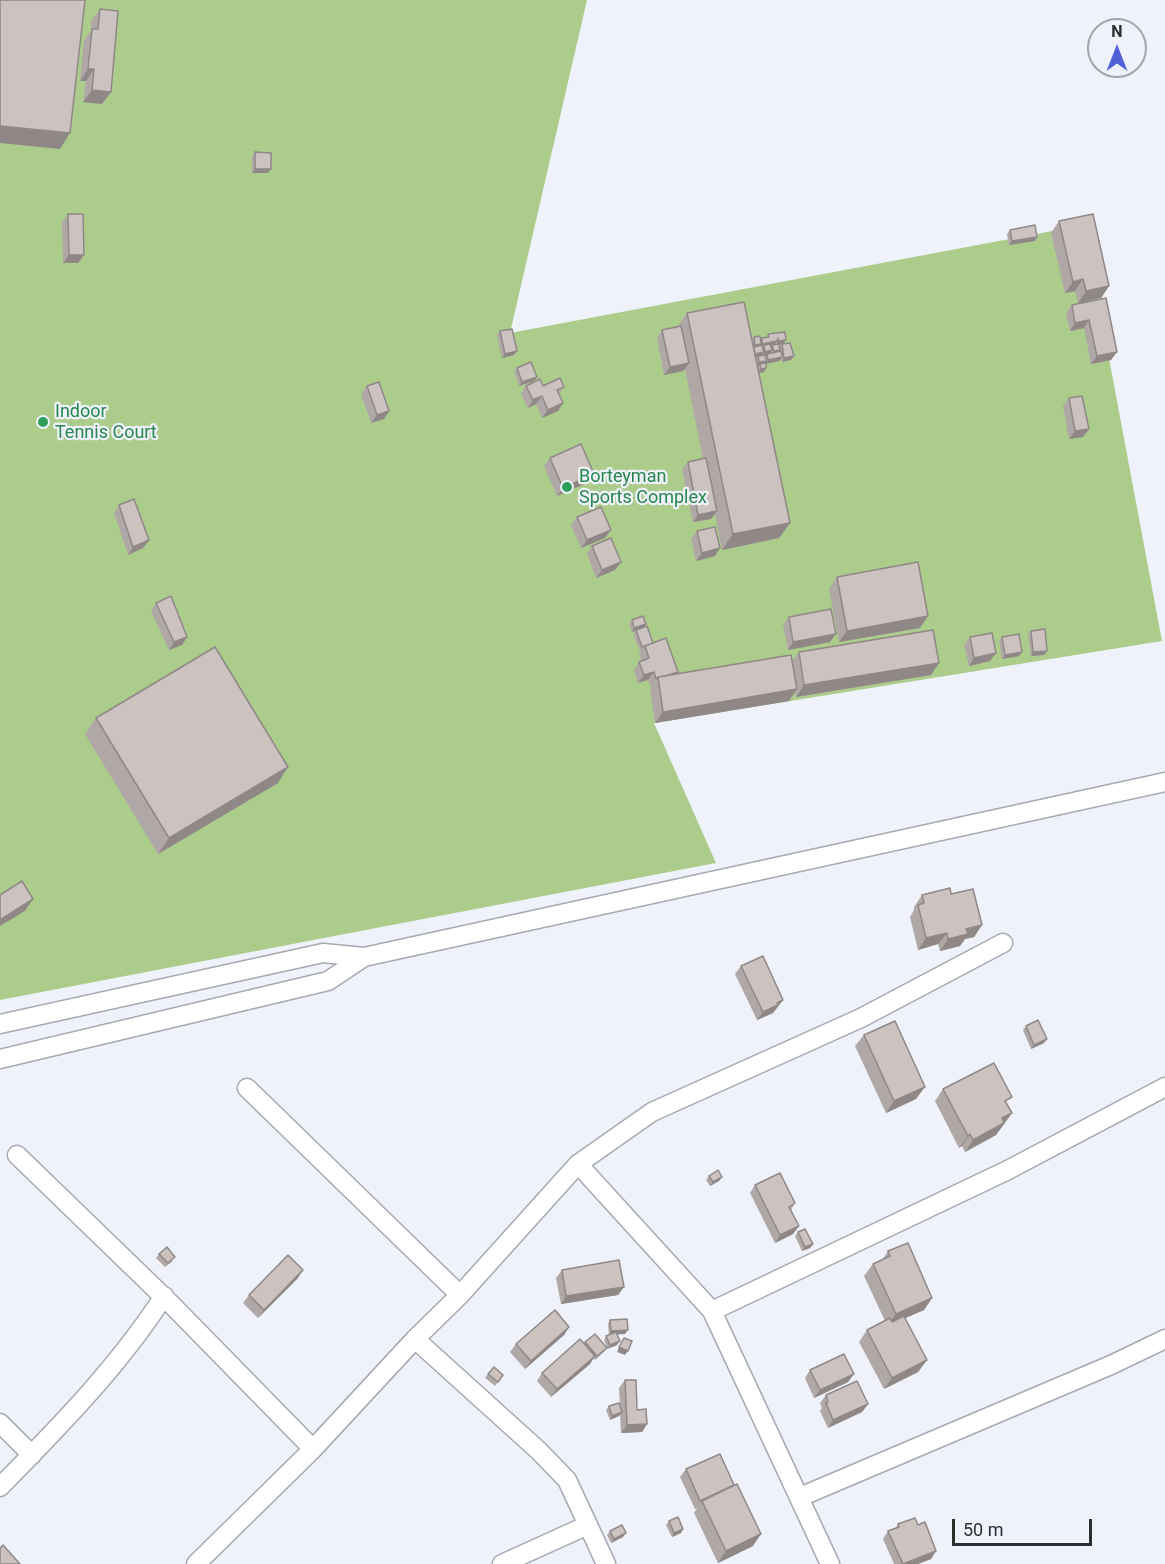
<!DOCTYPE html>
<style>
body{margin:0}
#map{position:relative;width:1165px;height:1564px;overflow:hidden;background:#eff2fa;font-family:Roboto,sans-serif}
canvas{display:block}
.north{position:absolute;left:1087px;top:18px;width:60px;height:60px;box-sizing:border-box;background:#eff2fa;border:2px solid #a1a4a9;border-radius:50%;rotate:0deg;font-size:16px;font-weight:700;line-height:24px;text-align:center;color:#2c2e30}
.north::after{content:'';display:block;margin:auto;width:21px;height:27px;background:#4f61d7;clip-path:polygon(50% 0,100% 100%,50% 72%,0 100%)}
.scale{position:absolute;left:952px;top:1519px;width:140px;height:27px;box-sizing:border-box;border:3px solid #2c2e30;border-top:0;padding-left:8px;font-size:18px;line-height:21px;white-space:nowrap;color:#2c2e30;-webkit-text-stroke:4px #eff2fa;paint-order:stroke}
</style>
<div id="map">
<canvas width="1165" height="1564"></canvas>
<div class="north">N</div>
<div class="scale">50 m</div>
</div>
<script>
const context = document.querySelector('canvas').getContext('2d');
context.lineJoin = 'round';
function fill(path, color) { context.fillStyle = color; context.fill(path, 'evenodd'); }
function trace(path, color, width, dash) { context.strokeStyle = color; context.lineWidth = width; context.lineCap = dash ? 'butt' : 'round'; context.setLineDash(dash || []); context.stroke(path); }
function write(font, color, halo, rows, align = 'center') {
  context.font = font + ' Roboto,sans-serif'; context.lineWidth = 4.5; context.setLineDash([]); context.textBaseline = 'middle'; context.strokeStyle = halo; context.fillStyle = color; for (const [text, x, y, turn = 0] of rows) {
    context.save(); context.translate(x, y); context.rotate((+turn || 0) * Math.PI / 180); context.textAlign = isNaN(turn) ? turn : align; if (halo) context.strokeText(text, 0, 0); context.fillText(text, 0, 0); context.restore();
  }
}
const green = new Path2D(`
 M0,0H587L510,333L1084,225L1162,641L654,723L716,863L0,1000Z`);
const street = new Path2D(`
 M0,1024L323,953L364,957L1165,782
 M0,1059L328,981L364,957
 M247,1088L460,1295
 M17,1155L171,1304L313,1449
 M578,1164L712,1311L830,1564
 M712,1311L1008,1170L1165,1087
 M415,1339L539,1451L567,1480L588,1525
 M0,1423L32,1455
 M0,1487C59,1427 118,1367 164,1296
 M800,1497L1111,1365L1165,1339
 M196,1564L313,1449L415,1339L460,1295L578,1164L652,1112L861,1018L1003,943
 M502,1564L588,1525L606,1564`);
const wall = new Path2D(`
 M100,9L102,104L83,102L86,81H80L84,40L91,31V21Z
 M255,152L268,173H252V156Z
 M68,214L84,255L78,263H63L62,222Z
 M1059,221L1109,286L1101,298L1078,303L1075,291L1065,293L1051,233Z
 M1010,230L1037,237L1035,241L1009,245L1007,234Z
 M1106,298L1111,360L1091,364L1084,328L1070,331L1066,313L1072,305Z
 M687,313L751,337L752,339L754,337L761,339L762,338L766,337L768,334L784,344L794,356L791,360L782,362L781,359L779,361L766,364L764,372L759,373L790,523L779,538L722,550L715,514L711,519L693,522L682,469L688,462L703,459L685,369L683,371L664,375L657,338L662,330L678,326Z
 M500,331L514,355L502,358L497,335Z
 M517,368L534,381L519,386L514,372Z
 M367,386L389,411L384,419L371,423L361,394Z
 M526,386L564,387L559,394L563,403L558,411L542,418L536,404L528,408L521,394Z
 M1069,398L1083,437L1069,439L1063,406Z
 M550,458L594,474L589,482L557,496L544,466Z
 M119,505L149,540L143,548L128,555L114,513Z
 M577,517L605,538L581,548L571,525Z
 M697,531L720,548L715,556L696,561L691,539Z
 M592,546L621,562L615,570L596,578L587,554Z
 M837,577L928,616L920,628L839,642L829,589Z
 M156,603L187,637L182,645L169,650L151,611Z
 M789,617L836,634L830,642L788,650L783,625Z
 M632,620L646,624L644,627L653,643L678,672L676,674L792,661L799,652L939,663L931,675L796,697L795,692L789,701L655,723L650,689L651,687L648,680L638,683L634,670L639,662L642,661L639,654L642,650L640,651L633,634L636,631L632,632L629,624Z
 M1031,631L1047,651L1044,655L1031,656L1028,635Z
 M970,637L990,661L969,666L964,645Z
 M1002,637L1022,652L1019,656L1002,659L999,641Z
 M96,718L278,783L158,854L85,734Z
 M951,894L982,925L974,937L965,939L960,946L940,951L938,944L918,950L910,917L914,910V907L922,895Z
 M741,966L783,1000L773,1013L757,1020L735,974Z
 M1026,1026L1044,1043L1031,1049L1023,1030Z
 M864,1035L916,1099L886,1113L855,1046Z
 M943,1089L1007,1104L1012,1113L996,1135L965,1152L962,1146L959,1148L935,1101Z
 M709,1176L722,1177L719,1181L710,1186L706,1180Z
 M755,1185L795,1203L791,1210L799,1226L793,1234L775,1243L750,1193Z
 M798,1232L813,1244L810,1248L802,1251L795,1236Z
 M888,1251L932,1298L924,1310L905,1318L927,1360L918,1372L884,1389L859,1342L867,1330L885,1321L864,1276L873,1264L883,1259Z
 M159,1254L173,1261L165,1267L156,1258Z
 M562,1270L624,1287L618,1295L561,1304L556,1278Z
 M298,1278L258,1318L243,1303L249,1295Z
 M610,1320L625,1334H617V1345L607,1349V1348L604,1352L595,1360L593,1358L590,1364L551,1397L537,1381L542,1373L585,1342L607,1347L604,1340L606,1336L609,1335L608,1324Z
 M569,1327L564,1335L525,1369L510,1352L516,1344Z
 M810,1370L854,1374L848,1382L814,1398L805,1378Z
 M488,1374L503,1375L495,1386L485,1378Z
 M625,1380L637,1410L647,1424L642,1432L621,1433L620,1414L619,1416L610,1420L606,1410L609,1406L620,1407L619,1388Z
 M826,1395L868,1404L862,1412L828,1428L820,1411L822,1408L820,1403Z
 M686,1469L753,1546L718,1563L694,1513L697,1508L695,1509L680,1477Z
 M669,1521L683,1529L681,1533L672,1537L666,1525Z
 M898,1524L918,1525L936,1551L931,1559L918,1564H894L883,1539L888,1531L895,1529Z
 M610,1531L623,1537L611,1543L607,1535Z`);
const shadedWall = new Path2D(`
 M88,69H94L86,81H80Z
 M92,90L111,92L102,104L83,102Z
 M0,126L70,133L60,149L0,143Z
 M255,169H271L268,173H252Z
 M1037,237L1035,241L1009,245L1012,241Z
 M69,255H84L78,263H63Z
 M1083,279L1075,291L1065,293L1073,282Z
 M1109,286L1101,298L1078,303L1086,291Z
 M1089,320L1084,328L1070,331L1075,323Z
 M786,340L783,344L776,345L778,341Z
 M777,341L774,345L764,347V345L762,347L760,348L762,344Z
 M772,350L769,354L762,356L765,352Z
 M517,351L514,355L502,358L505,354Z
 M764,352L761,356L752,358L755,354Z
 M1117,352L1111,360L1091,364L1097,356Z
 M794,356L791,360L782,362L784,358Z
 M782,357L779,361L765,364L768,360Z
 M766,361L763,365L756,366L759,362Z
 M689,363L683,371L664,375L670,367Z
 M766,368L764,372L758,373L761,369Z
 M537,377L534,381L519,386L522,382Z
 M542,396L536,404L528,408L533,400Z
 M563,403L558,411L542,418L548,410Z
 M389,411L384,419L371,423L377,415Z
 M1089,429L1083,437L1069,439L1075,431Z
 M594,474L589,482L557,496L563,488Z
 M717,511L711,519L693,522L698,515Z
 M790,523L779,538L722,550L733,534Z
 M611,530L605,538L581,548L587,540Z
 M149,540L143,548L128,555L133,547Z
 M720,548L715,556L696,561L702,553Z
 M621,562L615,570L596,578L602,570Z
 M928,616L920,628L839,642L847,631Z
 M646,624L643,628L632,632L634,628Z
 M836,634L830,642L788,650L793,642Z
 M187,637L182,645L169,650L174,642Z
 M1047,651L1044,655L1031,656L1033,652Z
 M1022,652L1019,656L1002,659L1005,655Z
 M996,653L990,661L969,666L974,658Z
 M939,663L931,675L796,697L804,685Z
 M654,672L648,680L638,683L644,675Z
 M797,689L789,701L655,723L663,712Z
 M288,767L278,783L158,854L169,838Z
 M33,899L25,911L0,926V920Z
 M982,925L974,937L965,939L960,946L940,951L948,939L966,929Z
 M947,933L938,944L918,950L926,938Z
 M783,1000L773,1013L757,1020L763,1012L777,1003Z
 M1047,1039L1044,1043L1031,1049L1034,1045Z
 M925,1087L916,1099L886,1113L894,1101Z
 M1012,1113L996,1135L965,1152L973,1140L1002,1118Z
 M970,1134L962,1146L959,1148L968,1136Z
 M722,1177L719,1181L710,1186L713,1182Z
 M799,1226L793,1234L775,1243L780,1235Z
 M813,1244L810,1248L802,1251L805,1247Z
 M303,1270L298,1278L258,1318L264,1310Z
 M624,1287L618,1295L561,1304L566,1296Z
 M932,1298L924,1310L887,1326L896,1314Z
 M569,1327L564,1335L525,1369L531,1361Z
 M628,1330L625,1334L609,1335L611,1331Z
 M620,1341L617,1345L607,1349L610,1345Z
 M619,1347L628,1351L625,1355L617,1352Z
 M595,1356L590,1364L551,1397L557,1389Z
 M927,1360L918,1372L884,1389L892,1378Z
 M854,1374L848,1382L814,1398L820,1390Z
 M868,1404L862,1412L828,1428L833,1420Z
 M622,1412L619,1416L610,1420L612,1416Z
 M647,1424L642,1432L621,1433L627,1425Z
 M683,1529L681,1533L672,1537L674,1533Z
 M626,1533L623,1537L611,1543L614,1539Z
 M761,1534L753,1546L718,1563L726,1551Z
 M936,1551L931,1559L918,1564H903Z`);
const building = new Path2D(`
 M0,0H85L70,133L0,126Z
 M100,9L118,11L111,92L92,90L94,69H88L92,29H98Z
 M255,152L271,153V169H255Z
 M68,214H83L84,255H69Z
 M1093,214L1109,286L1086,291L1083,279L1073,282L1059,221Z
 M1035,225L1037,237L1012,241L1010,230Z
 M1106,298L1117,352L1097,356L1089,320L1075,323L1072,305Z
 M744,302L790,523L733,534L687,313Z
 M681,326L689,363L670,367L662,330Z
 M512,329L517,351L505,354L500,331Z
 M785,332L786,340L778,341V338L777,341L762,344V338L769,337L768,334Z
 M760,336L761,344L755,345L754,337Z
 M790,343L794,356L784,358L782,344Z
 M770,344L772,350L765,352L764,345Z
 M779,344L780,350L774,351L772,345Z
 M762,345L764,352L755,354L754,347Z
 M781,351L782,357L768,360L767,354Z
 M765,355L766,361L759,362L758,356Z
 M531,362L537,377L522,382L517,368Z
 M766,363V368L761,369L760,364Z
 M560,378L564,387L557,390L563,403L548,410L542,396L533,400L526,386L540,379L543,386Z
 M379,382L389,411L377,415L367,386Z
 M1082,396L1089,429L1075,431L1069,398Z
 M581,444L594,474L563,488L550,458Z
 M706,458L717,511L698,515L688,462Z
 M134,499L149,540L133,547L119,505Z
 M601,507L611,530L587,540L577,517Z
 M715,527L720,548L702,553L697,531Z
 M611,538L621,562L602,570L592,546Z
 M918,562L928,616L847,631L837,577Z
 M171,596L187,637L174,642L156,603Z
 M831,609L836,634L793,642L789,617Z
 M643,616L646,624L634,628L632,620Z
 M647,626L653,643L642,647L636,630Z
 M1045,629L1047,651L1033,652L1031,631Z
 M933,630L939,663L804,685L799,652Z
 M992,633L996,653L974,658L970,637Z
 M1019,634L1022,652L1005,655L1002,637Z
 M666,638L678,672L665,676L658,677L656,679L654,672L644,675L639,662L649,658L645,646Z
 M215,647L288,767L169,838L96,718Z
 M791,655L797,689L663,712L658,677Z
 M22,881L33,899L0,920V895Z
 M950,888L951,894L973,889L982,925L966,929L968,934L948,939L947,933L926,938L918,905L924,903L922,895Z
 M763,956L783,1000L777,1003L778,1005L763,1012L741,966Z
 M1038,1020L1047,1039L1034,1045L1026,1026Z
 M895,1021L925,1087L894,1101L864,1035Z
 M994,1063L1012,1097L1005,1101L1012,1113L1002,1118L1004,1123L973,1140L970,1134L968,1136L943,1089Z
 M718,1170L722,1177L713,1182L709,1176Z
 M780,1173L795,1203L789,1207L799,1226L780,1235L755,1185Z
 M805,1229L813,1244L805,1247L798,1232Z
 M908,1243L932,1298L896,1314L873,1264L890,1256L888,1251Z
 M167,1247L175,1257L168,1263L159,1254Z
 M288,1255L303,1270L264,1310L249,1295Z
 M619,1260L624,1287L566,1296L562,1270Z
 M555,1310L569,1327L531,1361L516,1344Z
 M904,1316L927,1360L892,1378L867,1330L890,1318L892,1322Z
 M627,1319L628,1330L611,1331L610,1320Z
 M616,1332L620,1341L610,1345L606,1336Z
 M595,1334L607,1348L597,1356L585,1342Z
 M624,1338L632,1341L628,1351L619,1347Z
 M580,1339L595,1356L557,1389L542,1373Z
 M844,1354L854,1374L820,1390L810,1370Z
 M494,1367L503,1375L498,1382L488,1374Z
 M625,1380H636L637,1410L646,1409L647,1424L627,1425Z
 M857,1381L868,1404L833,1420L826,1403L828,1402L826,1395Z
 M619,1403L622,1412L612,1416L609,1406Z
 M720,1454L734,1485L700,1501L686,1469Z
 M737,1484L761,1534L726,1551L702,1501Z
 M678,1517L683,1529L674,1533L669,1521Z
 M915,1518L918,1525L925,1522L936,1551L903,1564L888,1531L899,1527L898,1524Z
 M622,1525L626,1533L614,1539L610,1531Z
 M3,1545L20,1564H0V1548Z`);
const markers = [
 [43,422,6,"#2e9e5b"],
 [567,487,6,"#2e9e5b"]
];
const leisureNames = [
 ["Indoor",55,412],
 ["Tennis Court",55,433],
 ["Borteyman",579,477],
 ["Sports Complex",579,498]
];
fill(green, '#accc8c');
trace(street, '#a6a9b0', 21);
trace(street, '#fff', 18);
fill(wall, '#afa8a6');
fill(shadedWall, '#8f8887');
fill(building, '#ccc3c1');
trace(building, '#8f8887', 1.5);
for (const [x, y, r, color] of markers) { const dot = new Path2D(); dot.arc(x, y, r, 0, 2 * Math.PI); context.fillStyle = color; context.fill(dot); trace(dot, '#eff2fa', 2); }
write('18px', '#27864d', '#eff2fa', leisureNames, 'left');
</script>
